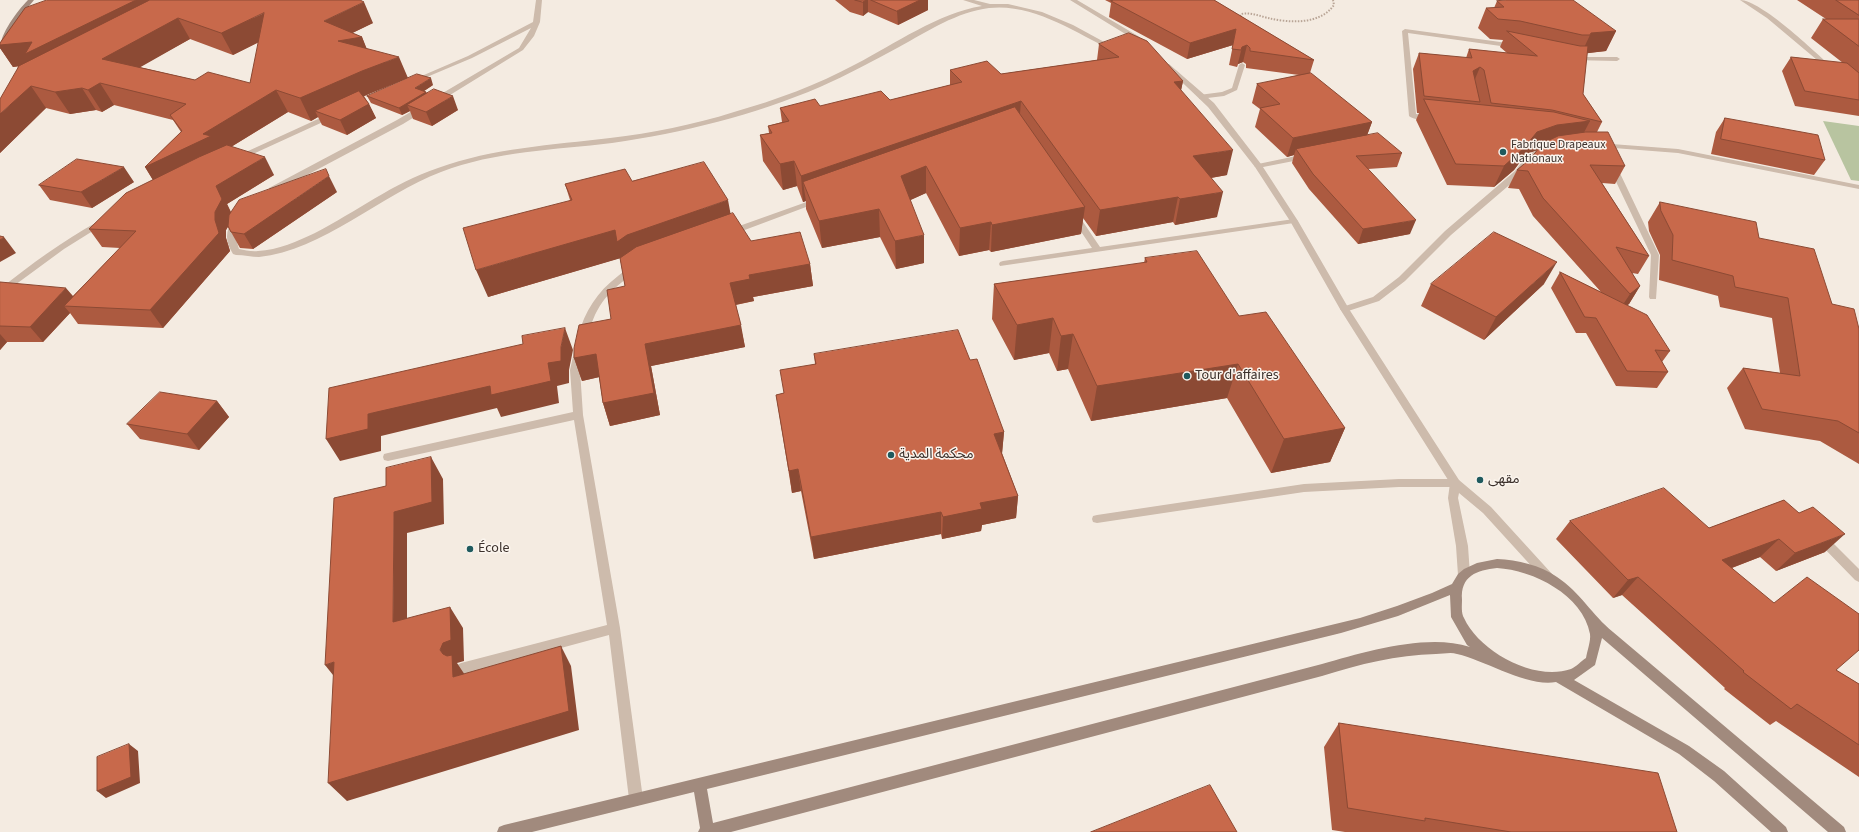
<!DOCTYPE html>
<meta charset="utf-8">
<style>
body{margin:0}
canvas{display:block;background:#f4ebe1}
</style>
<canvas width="1859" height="832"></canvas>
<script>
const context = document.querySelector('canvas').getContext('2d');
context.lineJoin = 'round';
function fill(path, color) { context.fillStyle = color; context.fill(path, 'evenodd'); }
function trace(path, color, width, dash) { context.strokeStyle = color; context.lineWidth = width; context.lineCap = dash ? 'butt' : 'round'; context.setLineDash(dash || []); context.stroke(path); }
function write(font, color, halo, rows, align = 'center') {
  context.font = font + ' "Source Sans 3","Noto Sans Arabic",sans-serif'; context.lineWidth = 3; context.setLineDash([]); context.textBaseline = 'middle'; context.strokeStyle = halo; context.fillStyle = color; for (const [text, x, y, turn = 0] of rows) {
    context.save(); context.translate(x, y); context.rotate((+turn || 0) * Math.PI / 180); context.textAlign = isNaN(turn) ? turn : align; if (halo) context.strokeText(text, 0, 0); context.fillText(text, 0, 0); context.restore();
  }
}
const green = new Path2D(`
 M1823,121L1859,126V181L1851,180Z`);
const path = new Path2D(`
 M1239,19L1241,14C1251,12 1259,16 1268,18C1289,23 1320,25 1334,5L1333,0`);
const service = new Path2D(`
 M1399,479H1455L1459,480L1460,483L1459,486L1455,487H1399L1304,492L1097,523L1093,522L1092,519L1093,516L1097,515L1304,484Z`);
const minor = new Path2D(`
 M536,0H542L540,22L534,36L523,50L403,124L275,192H269V188L397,120L519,48L531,28L472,58L415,82L410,81L468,56L533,22Z
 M963,0H974L990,4H1008L1042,12L1073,25L1117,49L1112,50C1074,32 1033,3 989,8C957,12 928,31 899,47C873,61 847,75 820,87C754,115 683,133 612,143C555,150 495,151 441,172C382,194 322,251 259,257C252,257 244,255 236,255L233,254C225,241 225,232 233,219H236L240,221L235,236L239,249C245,250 252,252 258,251C278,250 298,241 315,233C356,212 393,183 438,168C493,148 552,145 610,138C652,133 693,125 734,112C776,100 817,85 856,64C895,44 938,13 982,6Z
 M1740,0C1761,0 1815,52 1833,68V70H1829L1767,18Z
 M1405,29L1515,44L1518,46L1515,48L1408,33L1416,114L1431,116L1435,118C1430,122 1414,120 1409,116L1402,31Z
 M1573,57H1617L1620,59L1617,61L1571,60V58Z
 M1242,63L1245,65L1237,90L1224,96L1199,99V95L1222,92L1232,88L1239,65Z
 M329,114L336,116L242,159H236L235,157Z
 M1598,143L1678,149L1859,185V189L1678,153L1601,147H1598Z
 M1542,148H1545L1549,150L1533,159L1521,175L1451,235L1405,281L1379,301L1345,312L1342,311L1340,309L1342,307L1373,297L1399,277L1445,231L1515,171L1527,155Z
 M1306,154L1310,156L1309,158L1258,168L1254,166L1258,164Z
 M1610,165H1616L1617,167L1659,255L1656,299H1650L1649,297L1651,255L1609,167Z
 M815,199H818L822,201L734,234H728L727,232L728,230Z
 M1071,213H1077L1100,247L1294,219L1298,221L1294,223L1000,266L999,264L1000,262L1003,261L1092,248L1070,215Z
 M97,222H100L104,224L64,249L0,296V289C31,264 63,241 97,222Z
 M634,266L637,267L638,269L637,271C610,290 596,303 588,336L586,338H580L578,336C585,311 597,292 618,276C623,272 628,268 634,266Z
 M579,349L584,352L580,370L583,415L620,628L643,799L641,804L636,806L631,804L629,799L609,635L461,675L457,673L455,669L457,665L461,663L607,625L574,420L388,461L384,460L383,457L384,454L388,453L573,412L570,370L574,352Z
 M1822,534L1826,536L1859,569V582L1855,580L1818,542L1816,539L1818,536Z`);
const tertiary = new Path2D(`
 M1070,0H1077L1138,36L1145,42L1140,43Z
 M1165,64H1169L1214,103L1261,164L1298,221L1349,309L1459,480L1491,507L1553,575L1555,578L1553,581L1549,583L1545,581L1483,513L1459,493L1458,498L1468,546L1470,575L1468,578L1464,580L1460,578L1458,575L1456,546L1448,498L1450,483L1340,309L1290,221L1255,167L1208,107L1165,66Z`);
const secondary = new Path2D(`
 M28,0H34L25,11L2,48L0,49C0,34 17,11 28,0Z
 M1497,559C1518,560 1540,565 1557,577C1580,592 1592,615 1613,632C1690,697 1767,762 1844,827L1846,832H1828L1602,638L1595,665L1574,680L1689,746L1724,771L1786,827L1788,832H1771L1714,781L1679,754L1556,682C1526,687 1487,661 1457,654C1451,652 1443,654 1436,654C1396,655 1360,664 1322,676L731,832H698L700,828L694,792L532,832H497L499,827L504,825L1360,618L1397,606L1432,593L1452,584L1458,574L1464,569L1477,563ZM1497,568C1533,570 1583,595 1590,634C1591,641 1587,651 1586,658C1581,661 1576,667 1571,669C1534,682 1479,651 1464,618C1461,613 1462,605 1462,600C1460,576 1477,570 1497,568ZM1450,595L1451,617L1467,645L1470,647C1427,633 1365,652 1322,664L713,823L707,789L1341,633L1398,616Z`);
const wall = new Path2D(`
 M835,0H928V10L898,25L868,12L863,16L850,12Z
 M1105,0H1214L1314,60L1310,73L1372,122L1367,135L1402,153L1397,167L1368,169L1410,234L1358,244L1309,189L1292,163L1294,155L1287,157L1255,127L1260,109L1252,103L1257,84L1299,75L1246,68V64L1243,62L1238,64L1237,67L1229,65L1233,45L1187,59L1109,17L1111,3Z
 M1797,0H1859V116L1795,106L1782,71L1791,57L1843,63L1811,38L1823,19H1826Z
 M1497,1L1616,31L1606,51L1587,53L1583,94L1602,122L1597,132L1625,166L1615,184L1602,183L1649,256L1638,274L1632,273L1640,286L1629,304L1627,305L1670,351L1662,362L1668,372L1657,388L1616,386L1586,333H1576L1551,288L1560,272L1601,292L1533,216L1519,189L1508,188L1517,170L1531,158L1537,150L1526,154L1514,170L1494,187L1447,185L1416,120L1419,113H1417L1413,69L1419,53L1466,58L1469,49L1507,53L1500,47L1503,40L1490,39L1478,28L1486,8H1494Z
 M25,8L373,23L352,33L362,37L366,48L408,78L364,96L369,104L376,118L347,135L322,125L318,117L311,121L288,112L231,147L274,175L227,204L231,212L337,192L253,249L240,248L231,232L228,227L226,230V238L230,251L163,328L78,324L70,313L43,342H7L0,350V282L73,296L120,248L102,247L89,229L153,180L145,167L181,132L173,120L114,105L102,112L96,110L70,114L46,108L0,153L18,66L13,67L0,48V43ZM190,39L233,55L259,42L250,83L195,80L139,67Z
 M1099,44L1183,81L1181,90L1227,175L1211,178L1217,217L1175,225L1173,222L1096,236L1083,218L1081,234L991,252L989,250L959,256L926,193L910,200L924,263L896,269L880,237L822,248L806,209V201L803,202L797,186L783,190L763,161L760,135L769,133L768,126L782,122L780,108L820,106L890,100L950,85V70L1001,74L1097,60Z
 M433,85L424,91L427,93L458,110L432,126L413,119L410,111L402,115L371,103L367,96Z
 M1725,118L1825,160L1814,175L1711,154L1716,132Z
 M134,182L92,208L50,200L39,185Z
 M565,184L730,214L751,241L810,264L813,286L753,297L754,301L736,305L745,347L651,366L660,415L610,426L603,403L599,377L582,381L574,358L611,319L625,286L620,258L488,297L570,200Z
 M1660,202L1759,238L1832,304L1859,329V464L1820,441L1745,429L1727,388L1743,368L1780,373L1772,318L1720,307L1718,296L1659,280L1660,255L1649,231L1648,222Z
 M1145,258L1239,316L1345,428L1330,462L1271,473L1227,398L1091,421L1068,369L1057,371L1049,353L1014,360L992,319L994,284L1144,263Z
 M1431,284H1544L1484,340L1421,306Z
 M814,354L970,360L1004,432L1002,453L1018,496L1016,518L982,525L981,531L942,539L941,534L814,559L801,491L792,493L776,395L784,393L815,364Z
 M217,401L229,417L199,450L140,439L127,424Z
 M1784,500L1825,552L1776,571L1760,557L1732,568L1836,670L1859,684V777L1776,721L1770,725L1724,689L1725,688L1622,595L1613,598L1556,539L1570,521L1709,528Z
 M1339,723L1677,832H1345L1332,830L1324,747Z`);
const shadedWall = new Path2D(`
 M136,0H189L32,65L13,67L0,48V45Z
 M866,0H868V12L863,16V2Z
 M920,0H928V10L898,25L897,11Z
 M364,2L373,23L334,42L324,21Z
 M264,13L275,34L233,55L221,33Z
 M178,18L190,39L116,81L102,59Z
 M1236,29L1233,45L1187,59L1190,43Z
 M1616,31L1606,51L1581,54L1590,35L1591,33Z
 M362,37L371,59L338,41Z
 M1247,45L1243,62L1238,64L1237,67L1242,47Z
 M399,57L408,78L371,93L325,114L315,111L318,117L311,121L300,98L362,71Z
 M1480,67L1473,84V71Z
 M431,78L433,85L418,95L415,88Z
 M1183,81L1178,105L1174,82Z
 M100,83L114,105L102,112L88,90Z
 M31,86L46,108L0,153V114Z
 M82,88L96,110L70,114L55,92Z
 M276,90L288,112L221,153L159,190L145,167L203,134Z
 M426,92L429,99L407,105L410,111L402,115L399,108Z
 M453,96L458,110L432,126L426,112Z
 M1021,101L1019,126L803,182L806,201L803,202L801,176Z
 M369,104L376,118L347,135L340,120Z
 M1590,121L1579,142L1547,147L1526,154L1514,170L1494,187L1504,166L1537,132L1557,125Z
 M1372,122L1365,141L1296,149L1294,155L1287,157L1293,138Z
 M1233,150L1227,175L1188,182L1193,156Z
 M265,157L274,175L227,204L233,217L226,230V238L230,251L163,328L150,310L215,220L216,186Z
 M794,161L797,186L783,190L780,164Z
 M926,166V193L902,204L901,176Z
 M124,167L134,182L92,208L81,192Z
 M329,176L337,192L253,249L244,234Z
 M1223,192L1217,217L1175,225L1180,199Z
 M1178,197L1173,222L1096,236L1100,210Z
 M728,200L733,227L621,258L488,297L476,270L615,230L627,235Z
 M1085,207L1081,234L991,252L992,225Z
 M879,209L880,237L822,248L819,221Z
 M1416,220L1410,234L1358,244L1363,229Z
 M991,222L989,250L959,256L960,228Z
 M924,235V263L896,269L895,241Z
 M4,237L16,253L0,262V240Z
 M1557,262L1544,284L1484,340L1496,317Z
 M810,264L813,286L753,297L754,301L734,305L730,283L749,275Z
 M1640,286L1629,304L1618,312L1630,294Z
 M66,288L79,303L64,306L70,313L43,342L30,327Z
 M1053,318L1049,353L1014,360L1017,325Z
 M741,325L745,347L651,366L660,415L610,426L603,403L645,344Z
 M565,328L573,350L569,370V383L557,386L559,403L501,417L497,408L381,436V451L340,461L326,439L368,414L561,347Z
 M0,334L7,342L0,350Z
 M1073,334L1068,369L1057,371L1061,336Z
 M596,354L604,376L582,381L574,358Z
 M1238,364L1227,398L1091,421L1097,386Z
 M217,401L229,417L199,450L187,434Z
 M1345,428L1330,462L1271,473L1284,439Z
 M1004,432L1002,454L994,434Z
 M431,457L443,479L444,524L407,533V643L393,622L394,512Z
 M798,469L801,491L792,493L789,471Z
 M1018,496L1016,518L982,525L981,531L942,539L943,517L980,503Z
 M941,512V534L814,559L811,537Z
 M1845,534L1825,552L1776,571L1795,553Z
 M1779,539L1760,557L1705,578L1722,560Z
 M1638,577L1622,595L1613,598L1628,580Z
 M450,607L463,628L464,661L457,663L465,675L453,677L440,650Z
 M561,646L571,666L579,730L347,801L328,783Z
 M334,662L341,685L325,665Z
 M129,744L138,751L140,783L106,798L97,791Z`);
const building = new Path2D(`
 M47,0H136L25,54L32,42L0,45V43L25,8Z
 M150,0H360L364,2L324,21L362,37L338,41L399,57L362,71L300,98L276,90L203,134L211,136L145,167L182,131L170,115L186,104L100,83L88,90L82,88L55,92L31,86L0,114V99L19,66ZM264,13L250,83L208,72L195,80L102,59L178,18L221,33Z
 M855,0H866L863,2Z
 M871,0H920L897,11Z
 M1114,0H1214L1314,60L1250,51V48L1247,45L1242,47L1241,50L1232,49L1236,29L1190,43L1111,1Z
 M1506,0H1573L1616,31L1591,33L1590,35H1582L1520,21L1498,19L1486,8L1504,7L1497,1Z
 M1836,0H1859V15Z
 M1823,19H1859V46Z
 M1507,31L1580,46H1588L1583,94L1602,122L1552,110L1491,103L1484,70L1480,67L1473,71L1480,102L1424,96L1419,53L1472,58L1469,49L1537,56Z
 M1129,33L1147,41L1183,81L1174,82L1233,150L1193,156L1223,192L1180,199L1178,197L1100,210L1021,101L801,176L794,161L780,164L760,135L772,133L768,126L789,121L780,108L815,99L820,106L881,91L890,100L962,82L950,70L987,61L1001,74L1119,57L1099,44Z
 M1791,57L1847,63L1859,73V100L1805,91Z
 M1311,73L1372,122L1293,138L1260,108L1280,104L1257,84Z
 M417,74L431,78L415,88L426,92L399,108L367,96Z
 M434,89L453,96L426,112L407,105Z
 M359,91L369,104L340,120L315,111Z
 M1424,99L1554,112L1590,121L1557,125L1537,132L1524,148L1504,166L1456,164Z
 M1015,107L1085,207L992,225L991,222L960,228L926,166L901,176L924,235L895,241L879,209L819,221L803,182Z
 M1725,118L1818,135L1825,160L1721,139Z
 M1586,132H1608L1625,166L1590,165L1649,256L1616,247L1640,286L1630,294L1543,198L1528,171L1517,170L1531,158L1543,143L1558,136Z
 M1378,133L1402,153L1356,156L1416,220L1363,229L1313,174L1296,149Z
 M227,145L265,157L216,186L222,199L215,212V220L219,233L150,310L64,306L136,231L89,229L126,193L199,157Z
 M77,159L124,167L81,192L39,185Z
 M704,162L728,200L627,235L617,242L615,230L476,270L463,228L572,200L565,184L625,169L632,181Z
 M326,169L329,176L244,234L231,232L228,226L229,215L239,200Z
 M1660,202L1756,222L1759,238L1814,249L1832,304L1854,309L1859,329V433L1838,421L1762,409L1743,368L1800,376L1788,298L1735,287L1733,276L1672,260L1673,235L1661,211Z
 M733,213L751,241L800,232L810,264L749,275L750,279L730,283L741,325L645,344L654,393L603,403L596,354L574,358V348L579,325L611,319L607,290L625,286L620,258L636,247Z
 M1494,232L1557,262L1496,317L1431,284Z
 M0,236L4,237L0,240Z
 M1197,251L1239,316L1266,312L1345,428L1284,439L1238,364L1097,386L1073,334L1061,336L1053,318L1017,325L994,284L1147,262L1145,258Z
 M1560,272L1647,315L1670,351L1655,350L1668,372L1627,371L1596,318L1585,317Z
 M0,282L66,288L30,327L0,326Z
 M565,328L561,347V361L548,363L551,381L491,395L490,386L368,414V429L326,439L329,388L523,344L522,336Z
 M958,330L970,360L977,359L1004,432L994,434L1018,496L980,503L982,509L943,517L941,512L811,537L798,469L789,471L776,395L784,393L780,370L816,364L814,354Z
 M160,392L217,401L187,434L127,424Z
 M431,457L432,502L394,512L393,622L450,607L451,640L443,643L440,650L443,654L447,656L452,655L453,677L561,646L569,711L328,783L334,662L325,665L334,498L386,486V468Z
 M1664,488L1709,528L1784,500L1799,513L1813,507L1845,534L1795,553L1779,539L1722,560L1774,603L1807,577L1859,614V650L1836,670L1859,684V745L1797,704L1791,709L1743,672L1744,671L1638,577L1628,580L1570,521Z
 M1339,723L1658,773L1677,832H1511L1425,818V821L1348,808Z
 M129,744L131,777L97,791V757Z
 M1210,785L1237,832H1091Z`);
const markers = [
 [1503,152,4,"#1f5a5e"],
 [1187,376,4,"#1f5a5e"],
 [891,455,4,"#1f5a5e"],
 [1480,480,4,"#1f5a5e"],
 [470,549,4,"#1f5a5e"]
];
const farPoinames = [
 ["Fabrique Drapeaux",1511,145],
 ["Nationaux",1511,159]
];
const poiNames = [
 ["Tour d'affaires",1195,376],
 ["محكمة المدية",899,455],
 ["مقهى",1488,480],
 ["École",478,549]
];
fill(green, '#b8c4a0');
trace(path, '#b9a596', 2, [1.5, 1.5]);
fill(service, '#cdbbac');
fill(minor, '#cdbbac');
fill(tertiary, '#cdbbac');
fill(secondary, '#a18a7d');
fill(wall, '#ac5a40');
fill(shadedWall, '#8c4a34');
fill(building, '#c8694b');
trace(building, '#8c4a34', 1);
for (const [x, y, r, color] of markers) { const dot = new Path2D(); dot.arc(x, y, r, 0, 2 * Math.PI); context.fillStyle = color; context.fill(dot); trace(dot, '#fbf5ee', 1.5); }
write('12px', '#3b302b', '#fbf5ee', farPoinames, 'left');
write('14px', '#3b302b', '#fbf5ee', poiNames, 'left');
</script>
